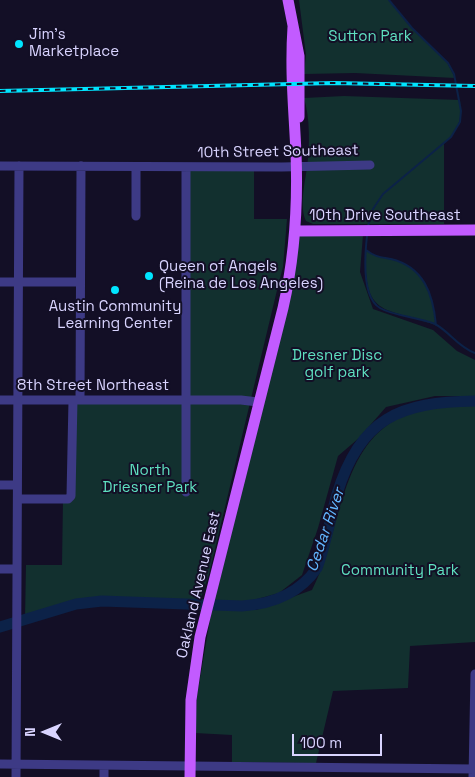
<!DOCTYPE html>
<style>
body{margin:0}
#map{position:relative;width:475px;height:777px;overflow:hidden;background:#130f26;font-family:"Space Grotesk",sans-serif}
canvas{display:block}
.north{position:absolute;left:20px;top:707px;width:50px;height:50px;-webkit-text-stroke:4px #130f26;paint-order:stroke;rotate:270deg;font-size:14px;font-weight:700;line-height:20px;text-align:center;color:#d9d4ff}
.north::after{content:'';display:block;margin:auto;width:18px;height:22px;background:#d9d4ff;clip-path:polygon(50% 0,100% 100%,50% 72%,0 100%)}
.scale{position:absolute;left:292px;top:734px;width:90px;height:22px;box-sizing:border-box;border:2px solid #d9d4ff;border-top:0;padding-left:6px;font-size:15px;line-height:18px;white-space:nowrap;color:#d9d4ff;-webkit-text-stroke:4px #130f26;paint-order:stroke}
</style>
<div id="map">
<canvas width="475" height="777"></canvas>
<div class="north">N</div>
<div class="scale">100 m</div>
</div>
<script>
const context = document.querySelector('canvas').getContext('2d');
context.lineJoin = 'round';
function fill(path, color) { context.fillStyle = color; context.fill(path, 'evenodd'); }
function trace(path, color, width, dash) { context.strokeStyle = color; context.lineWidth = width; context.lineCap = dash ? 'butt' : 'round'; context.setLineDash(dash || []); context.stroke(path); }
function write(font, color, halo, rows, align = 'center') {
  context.font = font + ' "Space Grotesk",sans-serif'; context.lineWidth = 4; context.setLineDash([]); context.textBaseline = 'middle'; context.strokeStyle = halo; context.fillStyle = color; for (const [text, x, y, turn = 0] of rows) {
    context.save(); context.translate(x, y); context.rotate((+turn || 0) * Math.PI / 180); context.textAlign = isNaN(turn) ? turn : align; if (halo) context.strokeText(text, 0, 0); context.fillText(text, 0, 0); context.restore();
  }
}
const green = new Path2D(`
 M299,0H389L412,28L447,62L455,78L355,73L304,74L306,55Z
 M344,96L460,100C462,119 459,131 444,143V224H313L306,221C299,206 305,183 307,167C310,146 310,118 304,98Z
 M186,167H254V219H287L283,267L278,286L209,574L199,604L101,601L76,604L25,620L26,565H62L63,499H69L73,400H186Z
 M363,235L360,272L373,309L433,330L457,351L475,360V396H435L386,407L359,438L338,456L318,528L302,575L279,593L250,601H213L299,236Z
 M366,250C375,257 380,257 391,259C424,267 433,294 436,325C383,307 363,317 366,250Z
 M441,406H475V642L410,646L408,688L333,691L316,763L232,762V735L195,733L197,696L212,608L256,610L312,590C343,532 337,443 407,414C417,410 430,409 441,406Z`);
const stream = new Path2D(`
 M368,226L373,209L383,194L451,137L460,122L461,111L454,74L448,63L412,28L389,0
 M367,236C365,254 361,297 380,308C393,316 419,317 435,324C450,332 458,347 475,353
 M366,250C375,257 380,257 391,259C424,267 433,294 436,325`);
const river = new Path2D(`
 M0,627L76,604L102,601L242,606C272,604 300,593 317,568C326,544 330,519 337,494C360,418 400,402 475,401`);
const minor = new Path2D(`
 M0,166L282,167L370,165
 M136,216V167
 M0,282H80
 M80,399L81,166
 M0,400H241L258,402
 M0,485H17
 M186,492V167
 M18,499H68L71,496L73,400
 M0,569H17
 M0,764L475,769
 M16,777L19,166
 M104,777V766
 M473,777L475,674`);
const major = new Path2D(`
 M288,0L299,56V117
 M296,231L475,230
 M190,777L191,700L200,637L283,308C295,256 298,205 296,153C294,109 290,71 293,27`);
const rail = new Path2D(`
 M0,91L334,83L475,86`);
const markers = [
 [19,44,5,"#00e5ff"],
 [149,276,5,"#00e5ff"],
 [115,290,5,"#00e5ff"]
];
const poiNames = [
 ["Jim's",29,35],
 ["Marketplace",29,52],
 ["Queen of Angels",159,267],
 ["(Reina de Los Angeles)",159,284],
 ["Austin Community",115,307,"center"],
 ["Learning Center",115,324,"center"]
];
const parkNames = [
 ["Sutton Park",370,37],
 ["Dresner Disc",337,356],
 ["golf park",337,373],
 ["North",150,471],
 ["Driesner Park",150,488],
 ["Community Park",400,571]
];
const streetNames = [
 ["10th Street Southeast",278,152,-1],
 ["10th Drive Southeast",385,216],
 ["8th Street Northeast",93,386],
 ["Oakland Avenue East",199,585,-77]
];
const waterNames = [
 ["Cedar River",326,530,-71]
];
fill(green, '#12302f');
trace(stream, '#0c2248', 2);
trace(river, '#0c2248', 11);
trace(minor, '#3d3a85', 9);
trace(major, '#c25bff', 11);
trace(rail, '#00e5ff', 4);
trace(rail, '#130f26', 2, [5.5]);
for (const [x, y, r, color] of markers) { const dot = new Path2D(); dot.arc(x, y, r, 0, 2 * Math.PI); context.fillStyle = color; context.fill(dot); trace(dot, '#130f26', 2); }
write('15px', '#d9d4ff', '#130f26', poiNames, 'left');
write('15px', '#5fe0c0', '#130f26', parkNames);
write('15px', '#d9d4ff', '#130f26', streetNames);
write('italic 16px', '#62b6ff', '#130f26', waterNames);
</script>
